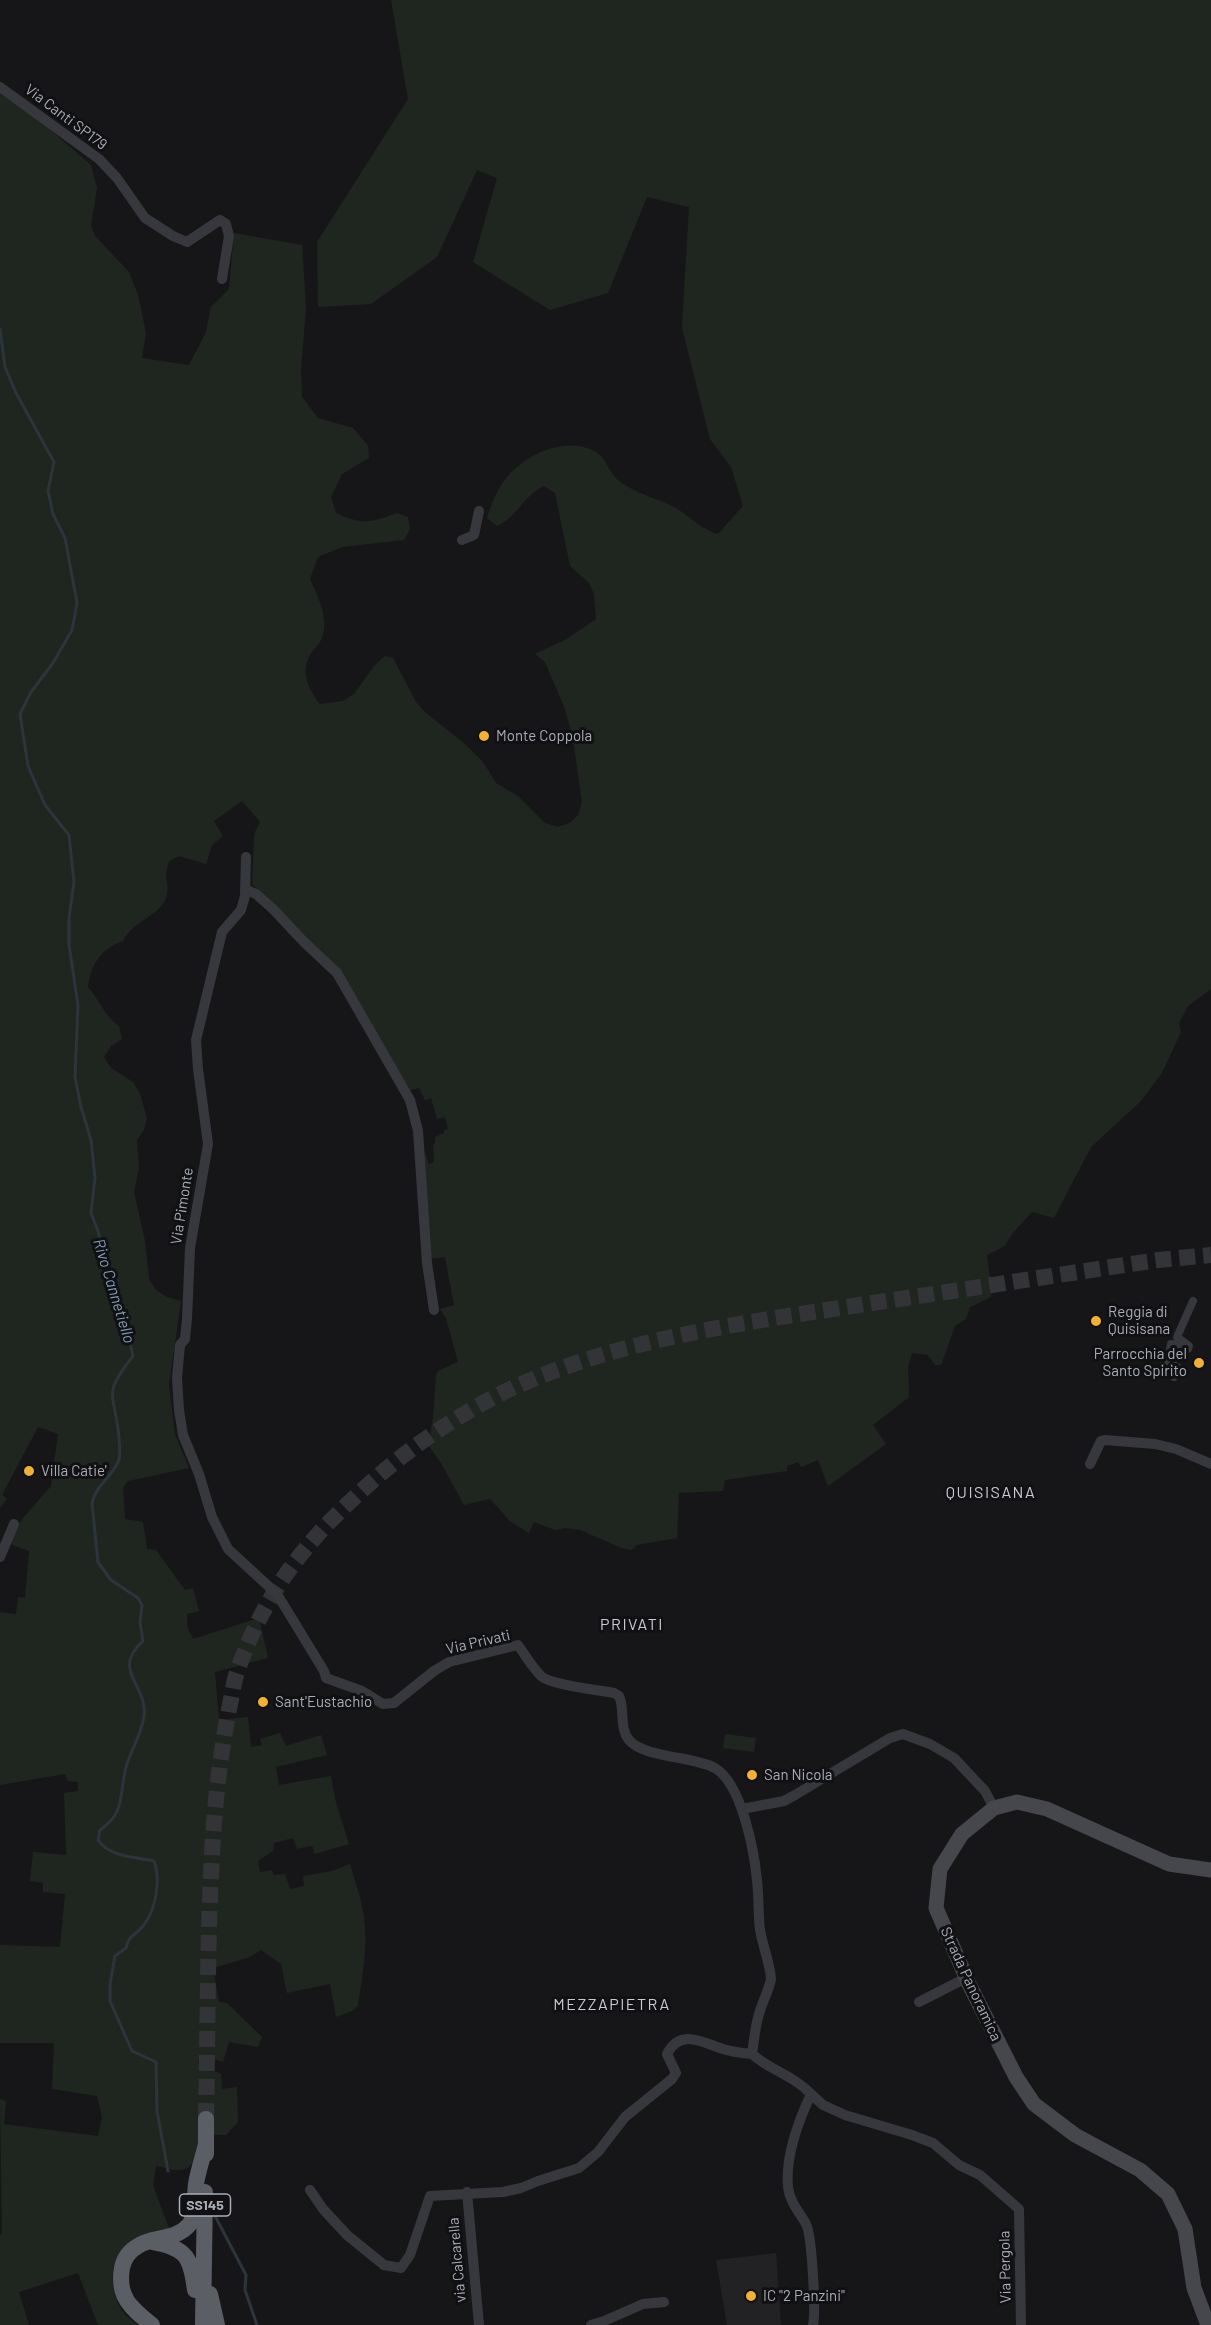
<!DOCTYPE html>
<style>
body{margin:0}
canvas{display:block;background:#161618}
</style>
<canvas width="1211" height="2325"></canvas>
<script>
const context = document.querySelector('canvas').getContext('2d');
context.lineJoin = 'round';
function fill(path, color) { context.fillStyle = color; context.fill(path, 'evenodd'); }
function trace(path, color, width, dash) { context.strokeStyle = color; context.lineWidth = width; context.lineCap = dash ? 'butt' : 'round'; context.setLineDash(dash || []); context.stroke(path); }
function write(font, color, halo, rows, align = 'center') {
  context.font = font + ' Barlow,sans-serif'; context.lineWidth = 6; context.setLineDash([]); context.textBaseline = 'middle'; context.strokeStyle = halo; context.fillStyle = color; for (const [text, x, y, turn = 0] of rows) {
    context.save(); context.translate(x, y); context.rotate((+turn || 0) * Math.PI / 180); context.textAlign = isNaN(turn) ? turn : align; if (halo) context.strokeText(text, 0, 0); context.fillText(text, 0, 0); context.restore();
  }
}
const built = new Path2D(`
 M776,2253L781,2325H727L716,2260Z`);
const green = new Path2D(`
 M391,0H1211V989L1188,1006L1179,1023L1181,1032L1162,1073L1141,1101L1091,1147L1054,1218L1032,1212L1011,1235L1005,1246L987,1255C988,1272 992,1279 991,1297L970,1307L966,1319L955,1326L941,1365H935L928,1355L912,1353L908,1366L909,1397L873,1425L886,1444L828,1486L818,1460L801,1467L798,1462L787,1466V1471L725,1480L723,1491L679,1493L677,1538L637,1545L632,1550L622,1548L580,1530L565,1528L555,1530L534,1522L529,1533L511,1522L490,1499L464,1505L441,1463L428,1445L433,1418L436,1376L438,1371L458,1362L446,1318L440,1309L454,1305L445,1257L427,1259L422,1145L429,1164L434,1162L433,1146L435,1142V1137L444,1133V1130L448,1129L445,1117L437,1119L431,1098L425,1100L419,1088L410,1090L340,974L252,884L254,834L260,822L242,801L214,821L223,836L212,845L206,864L179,856L169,861C168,865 166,871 166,875C167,884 169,889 166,898C158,918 133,920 123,941C102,948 90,965 88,987C100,1000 104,1016 119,1026L122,1039L111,1046L104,1057L111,1068L133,1082L140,1094L147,1118L144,1130L137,1140L139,1167L134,1192L145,1241L149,1279L156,1290L167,1297L181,1301L169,1385L175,1434L189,1468L128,1481L123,1488L125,1519L143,1522L147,1549L156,1550L185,1590L193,1588L199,1611L187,1614V1626L193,1639L259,1618L268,1658L215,1672L219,1720L248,1717L251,1747L262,1745L260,1739L280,1733L286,1746L321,1735L327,1755L276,1767L279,1785L331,1776L335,1799L349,1844L314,1854L313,1847L310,1846L297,1849L293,1838L274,1843L273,1851L258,1861L260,1872L272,1870L274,1875L285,1874L290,1889L304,1886L303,1876L332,1871L350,1864C355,1881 362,1900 364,1918C368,1947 362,1977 358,2006L352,2011L336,2017L330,1984L287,1993L281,1964L261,1950L250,1957L213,1968L219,2002L227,2003L262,2037L258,2047L229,2042L223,2062L200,2055L198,2063L221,2074L222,2089L237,2087L238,2122L226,2135H214V2114H204L201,2120C199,2135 201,2169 180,2170C173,2171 164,2167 156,2166L153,2185L168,2226L172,2231C157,2237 138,2243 124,2252C106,2264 113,2297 123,2312C127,2317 133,2321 137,2325H98L78,2273L19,2292L29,2325H0V2235L2,2234L0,2099L6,2101L4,2124L98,2136L102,2117L97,2096L52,2089L54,2043H0V1945L60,1947L65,1894L43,1892V1883L30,1881L33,1852L66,1855L64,1793L78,1791V1782L68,1781L65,1774L0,1785V1612L16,1614L18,1597L25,1598L29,1551L10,1544L14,1533L23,1518L51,1486L58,1434L38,1427L2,1495L7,1499L0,1508V94L33,115L91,165L97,188L91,225L95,236L129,272L138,295L146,333L142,358L189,365L206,332L211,307L229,289L234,233L302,245L306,308L301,369L302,397L318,418L353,428L368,446L369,458L342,474L331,497L336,513C362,525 371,523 397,513L408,517L410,529L404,540L342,547L318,557L310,579C318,596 329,619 322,638C319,645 312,650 309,657C300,673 310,691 320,704L343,701L354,694L374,666L385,656L393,658L416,702L425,712L466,745L483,762L496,783L518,796L545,823L558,827L570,823L578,815L582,803L573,738L565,709L545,662L535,654L565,640L596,619L594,594L589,583L570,566L555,493L544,486C524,495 517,517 497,526L487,518C491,505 496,492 504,481C522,456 563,436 592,450C607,456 607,471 618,480C636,495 660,498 679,510C693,519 702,530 718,534L743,506L731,467L710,439L682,328L689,207L647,197L608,293L550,310L473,262L497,178L477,170L437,257L371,304L318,307L317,242L408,99Z
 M725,1734L756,1738L754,1752L723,1748Z`);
const stream = new Path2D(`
 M0,329L5,367L16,393L54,462L48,491L53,514L65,538L77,603L72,630L53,663L31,692L20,714L28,766L45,805L69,835L74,882L69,918V945L78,1005L75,1077L81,1107L91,1140L95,1178L91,1213L98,1231L107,1269L122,1307L133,1356C101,1397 115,1391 119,1437C119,1444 121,1453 119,1460C113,1476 96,1485 92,1503L98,1562L111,1580L138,1598L142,1605L140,1623L143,1641C110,1671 148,1684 144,1716C142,1733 132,1748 127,1764C122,1779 123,1795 118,1809C115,1818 107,1825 100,1830L98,1840C109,1857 135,1857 154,1861C161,1880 156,1910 143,1926C135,1936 129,1934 126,1948L115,1956L110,1984V2001L132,2051L156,2062L157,2111L168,2171
 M214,2214L246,2275L245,2290L257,2325`);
const trunkTunnel = new Path2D(`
 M206,2119C208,2020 207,1921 214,1822C217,1784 222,1746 229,1709C232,1697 233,1684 237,1672C263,1598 298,1550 355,1497C394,1460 436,1429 483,1403C598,1340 745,1323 872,1303C968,1289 1063,1274 1158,1260L1211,1255`);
const pedestrian = new Path2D(`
 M1174,1377L1180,1369L1172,1364L1164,1362L1163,1360L1169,1354L1171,1344C1178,1344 1181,1349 1188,1349L1189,1346L1177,1337L1193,1301`);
const minor = new Path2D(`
 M0,87L99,159L117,178L145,218L173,236L187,242L220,220L226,224L229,236L222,279
 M462,540L474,535L479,511
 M246,857L245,896L241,910L222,932L196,1040L198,1069L208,1144L190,1248L187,1319L185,1339L180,1345L177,1378L179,1410L183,1435L199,1474L212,1517L228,1549L277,1594L324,1671L326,1678L362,1691L383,1704L394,1703L434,1671L449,1662L518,1645C525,1655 532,1667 541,1676C550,1685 599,1690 614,1693L619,1696C625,1708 619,1728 629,1740C644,1758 694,1756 715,1768C742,1784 754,1851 757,1880C759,1897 758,1914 760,1930C762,1942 771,1969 771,1979C769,1990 762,2003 759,2014C755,2027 754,2041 752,2054C771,2071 793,2075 811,2094C798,2122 785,2156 788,2187C790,2203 799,2211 806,2224C812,2235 816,2311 813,2325
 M245,889L256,894L273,909L303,941L337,973L410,1100L418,1131L427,1263L434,1310
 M1090,1464L1101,1441L1105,1440L1155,1444L1176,1449L1211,1464
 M0,1557L14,1524
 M742,1809L784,1801L795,1795L890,1738L903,1734L930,1744L954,1758L985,1791L994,1808
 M919,2002L966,1978
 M811,2094L823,2105L845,2115L912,2135L933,2143L959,2165L980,2175L1019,2209L1021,2325
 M310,2190L323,2209L347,2235L384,2265L401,2268L410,2255L430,2196L503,2192L521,2188L538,2181L579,2168L598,2152L625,2117L672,2079L676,2073L667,2054C680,2028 702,2042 723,2049C732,2052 742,2053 752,2054
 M467,2192L479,2325
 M591,2325L604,2321L643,2304L664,2302`);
const secondary = new Path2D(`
 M1208,2325L1194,2288L1185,2229L1168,2194L1140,2170L1075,2135L1034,2104L1016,2077L969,1984L936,1908L940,1869L962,1834L994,1808L1017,1802L1047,1809L1169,1864L1211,1870`);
const trunk = new Path2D(`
 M206,2154V2119
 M153,2242C187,2248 191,2258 195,2290
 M210,2294L217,2325
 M152,2325C131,2308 117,2297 122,2268C124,2258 129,2251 138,2246C152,2236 175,2241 189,2225C197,2215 194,2196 196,2184C198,2171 203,2157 206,2144
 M203,2325L205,2192`);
const markers = [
 [484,736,6,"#f2b134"],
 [1096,1321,6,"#f2b134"],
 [1199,1363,6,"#f2b134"],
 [29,1471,6,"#f2b134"],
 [263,1702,6,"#f2b134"],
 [752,1775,6,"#f2b134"],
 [751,2296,6,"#f2b134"]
];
const shields = [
 [205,2205,51]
];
const shieldNames = [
 ["SS145",205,2205]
];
const streetNames = [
 ["Via Canti SP179",66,117,37],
 ["Via Pimonte",182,1206,-81],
 ["Via Privati",478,1642,-13],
 ["Strada Panoramica",971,1984,65],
 ["via Calcarella",457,2260,-95],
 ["Via Pergola",1005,2267,-91]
];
const poiNames = [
 ["Monte Coppola",496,736],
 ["Reggia di",1108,1312],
 ["Quisisana",1108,1329],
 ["Parrocchia del",1187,1354,"right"],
 ["Santo Spirito",1187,1371,"right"],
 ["Villa Catie'",41,1471],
 ["Sant'Eustachio",275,1702],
 ["San Nicola",764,1775],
 ["IC \"2 Panzini\"",763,2296]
];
const waterNames = [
 ["Rivo Cannetiello",114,1291,73]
];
const neighbourhoodNames = [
 ["QUISISANA",991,1493],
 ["PRIVATI",632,1625],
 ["MEZZAPIETRA",612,2005]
];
fill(built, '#222225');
fill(green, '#1e261f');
trace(stream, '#2c353c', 3);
trace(trunkTunnel, '#333438', 16, [16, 8]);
trace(pedestrian, '#37383d', 8);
trace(minor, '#37383d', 10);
trace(secondary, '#45474d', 15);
trace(trunk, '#5b5e65', 16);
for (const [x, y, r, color] of markers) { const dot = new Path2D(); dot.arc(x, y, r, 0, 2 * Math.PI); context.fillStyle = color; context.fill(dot); trace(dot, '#111113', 2); }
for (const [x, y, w] of shields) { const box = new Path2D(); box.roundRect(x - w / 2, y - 11, w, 22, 4.5); context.fillStyle = '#111113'; context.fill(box); trace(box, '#a8adb8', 1.5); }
write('bold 14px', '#a8adb8', null, shieldNames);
write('15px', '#a8adb8', '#111113', streetNames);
write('15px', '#a8adb8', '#111113', poiNames, 'left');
write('italic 16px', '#7f9bb3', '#111113', waterNames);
context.letterSpacing = '1.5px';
write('16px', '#c9ccd4', '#111113', neighbourhoodNames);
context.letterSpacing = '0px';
</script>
